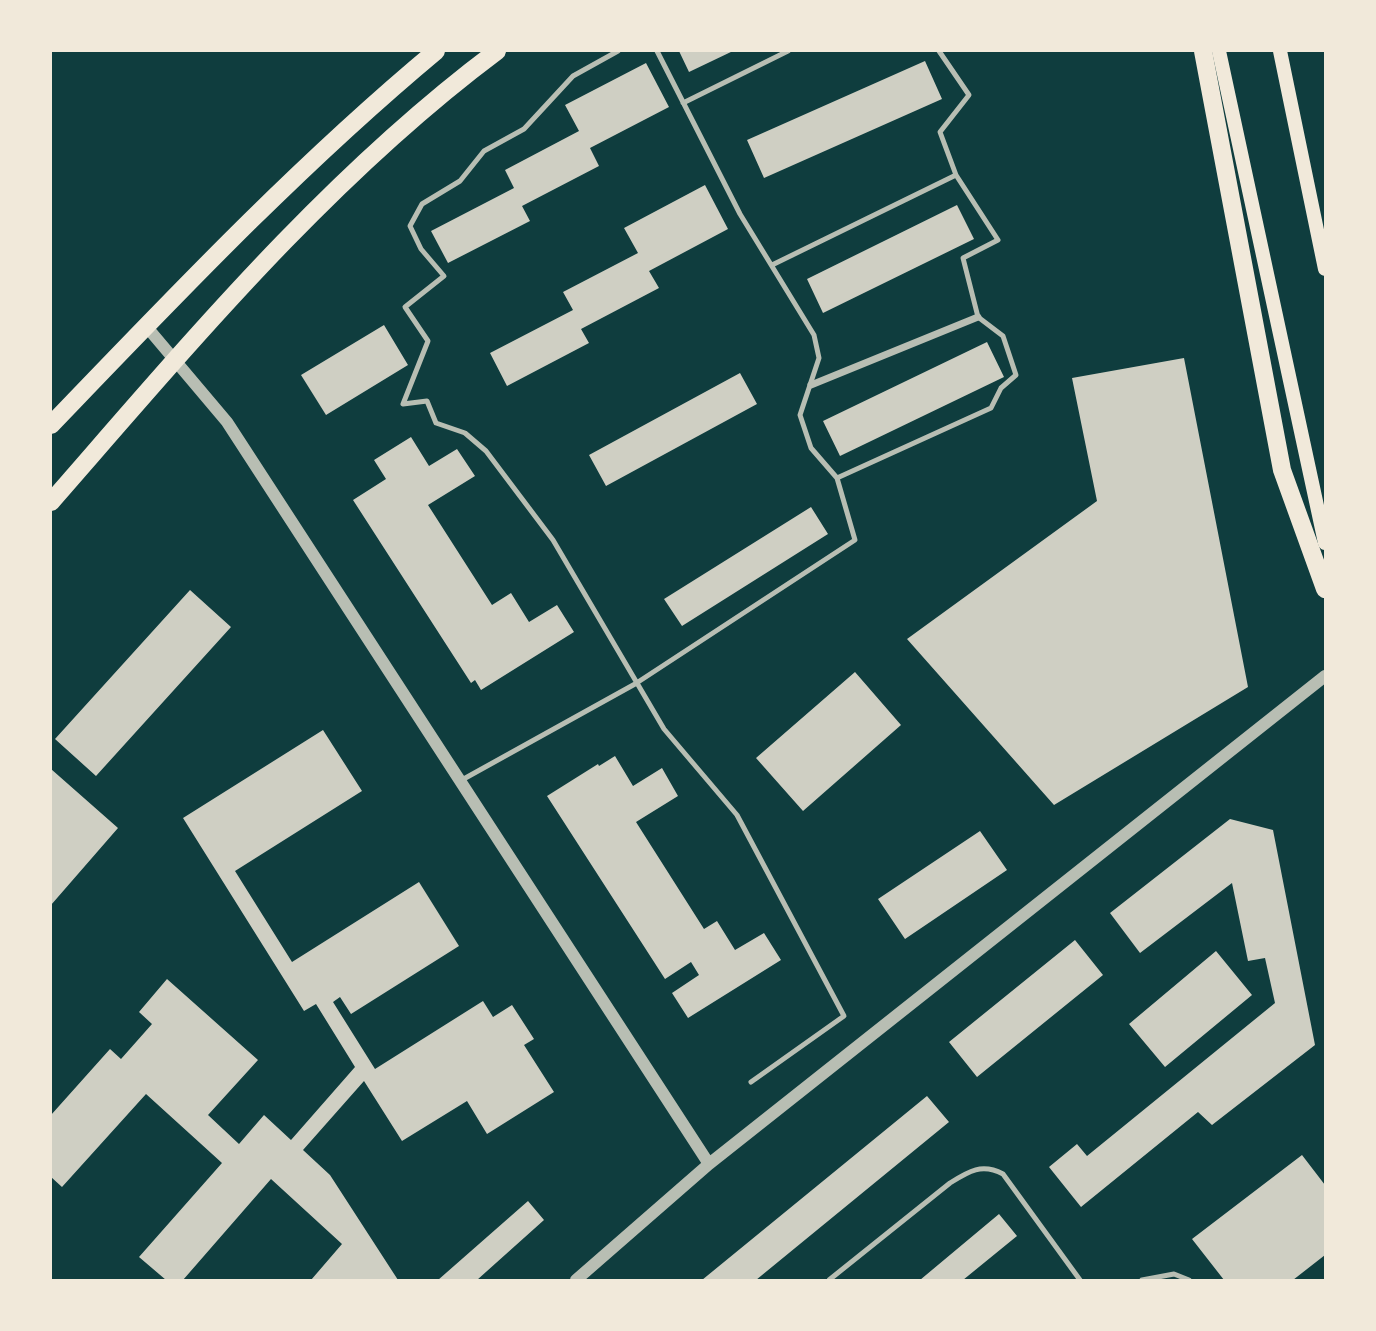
<!DOCTYPE html>
<style>
body{margin:0}
#map{position:relative;width:1376px;height:1331px;overflow:hidden;background:#0f3d3e;font-family:"Source Sans 3",sans-serif}
canvas{display:block}
.frame{position:absolute;inset:0;border:52px solid #f1e9da;pointer-events:none}
</style>
<div id="map">
<canvas width="1376" height="1331"></canvas>
<div class="frame"></div>
</div>
<script>
const context = document.querySelector('canvas').getContext('2d');
context.lineJoin = 'round';
function fill(path, color) { context.fillStyle = color; context.fill(path, 'evenodd'); }
function trace(path, color, width, dash) { context.strokeStyle = color; context.lineWidth = width; context.lineCap = dash ? 'butt' : 'round'; context.setLineDash(dash || []); context.stroke(path); }
const building = new Path2D(`
 M679,51H733L689,72Z
 M925,61L942,99L764,178L747,140Z
 M646,63L669,107L590,148L599,166L522,206L530,221L448,263L431,231L514,188L505,170L579,131L565,105Z
 M705,185L728,229L649,271L659,288L581,329L589,343L507,386L490,353L573,310L563,292L638,253L624,228Z
 M957,205L974,239L823,313L807,279Z
 M384,325L408,365L326,415L301,375Z
 M987,342L1004,377L840,456L823,421Z
 M1184,358L1248,687L1054,805L907,639L1097,501L1072,378Z
 M740,373L757,404L606,486L589,455Z
 M411,437L429,466L457,449L475,476L428,505L492,605L511,593L529,622L557,605L574,632L481,690L475,680L471,683L353,500L386,479L374,460Z
 M811,507L828,534L682,626L664,599Z
 M190,590L231,627L96,776L55,739Z
 M855,672L901,725L803,811L756,758Z
 M323,730L362,791L235,871L292,962L419,882L459,946L351,1014L340,997L333,1002L375,1069L483,1001L493,1017L512,1005L534,1039L524,1045L554,1092L487,1134L467,1101L402,1141L364,1081L303,1150L330,1175L398,1280H311L342,1244L271,1179L183,1280H166L139,1257L222,1163L146,1094L62,1187L51,1177V1115L110,1049L121,1059L152,1024L139,1012L167,979L258,1060L208,1115L239,1144L264,1115L291,1140L355,1067L316,1004L304,1011L183,818Z
 M615,756L633,786L662,768L678,796L636,822L704,929L717,921L735,950L764,933L781,960L688,1018L672,993L699,975L691,962L665,979L547,796L598,764L599,766Z
 M51,769L118,828L51,905Z
 M1230,819L1273,830L1315,1045L1212,1125L1198,1112L1081,1207L1049,1167L1077,1144L1087,1156L1275,1003L1265,958L1248,961L1232,883L1140,953L1110,913Z
 M980,831L1007,870L905,939L878,899Z
 M1075,940L1103,975L977,1077L949,1042Z
 M1216,951L1252,995L1165,1067L1129,1024Z
 M927,1096L949,1122L756,1280H702Z
 M1302,1155L1325,1185V1255L1293,1280H1224L1192,1239Z
 M528,1201L544,1220L477,1280H438Z
 M999,1214L1017,1236L963,1280H920Z`);
const service = new Path2D(`
 M618,51L573,76L524,129L484,151L460,181L422,204L410,226L421,249L444,276L405,307L428,341L403,404L427,401L436,423L465,433L486,451L553,540L664,729L737,815L844,1016L751,1082
 M683,103L788,51
 M772,265L956,175
 M837,478L991,408L1001,388L1016,375L1003,336L978,317L963,258L998,240L956,175L940,132L969,95L939,51
 M460,781L635,684L855,540L837,478L811,448L800,415L819,358L814,335L740,214L657,51
 M829,1280L950,1183C969,1171 982,1163 1003,1174L1080,1280
 M1142,1280L1174,1274L1189,1280`);
const minor = new Path2D(`
 M811,385L978,317`);
const tertiary = new Path2D(`
 M146,326L227,422L709,1164
 M576,1280L709,1164L1325,676`);
const secondary = new Path2D(`
 M1219,51L1325,543
 M1280,51L1325,269`);
const primary = new Path2D(`
 M1203,51L1282,470L1325,589
 M51,425C175,296 298,166 436,51
 M51,502C190,343 327,178 497,51`);
fill(building, '#cfcfc3');
trace(service, '#b8beb3', 5);
trace(minor, '#b8beb3', 7);
trace(tertiary, '#b8beb3', 12);
trace(secondary, '#f1e9da', 14);
trace(primary, '#f1e9da', 18);
</script>
